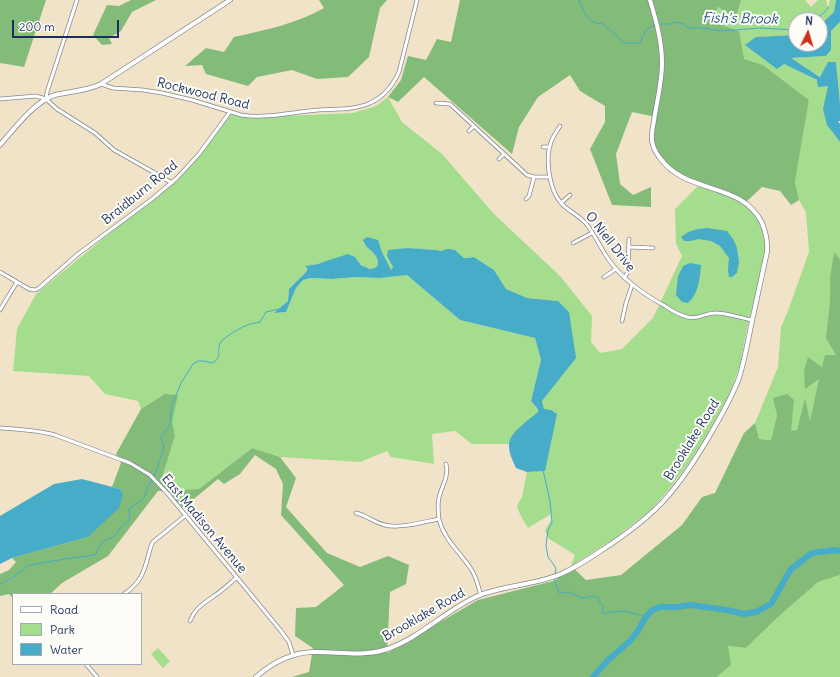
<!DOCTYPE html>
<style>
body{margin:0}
#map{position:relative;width:840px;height:677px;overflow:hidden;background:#f1e3c7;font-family:Delius,sans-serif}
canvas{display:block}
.legend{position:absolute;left:12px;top:593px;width:130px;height:72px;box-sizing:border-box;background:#fdfcf7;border:1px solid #a3aaba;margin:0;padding:5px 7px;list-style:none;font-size:12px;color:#1b2f5e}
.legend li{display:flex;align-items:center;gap:8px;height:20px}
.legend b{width:20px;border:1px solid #a3aaba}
.north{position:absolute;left:788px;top:12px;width:40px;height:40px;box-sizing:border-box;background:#fdfcf7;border:1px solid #a3aaba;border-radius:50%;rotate:5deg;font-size:11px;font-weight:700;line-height:16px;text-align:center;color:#1b2f5e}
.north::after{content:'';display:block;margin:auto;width:14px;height:18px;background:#c8321e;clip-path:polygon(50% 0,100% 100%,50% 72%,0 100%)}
.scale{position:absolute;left:12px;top:20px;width:107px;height:18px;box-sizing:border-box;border:2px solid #1b2f5e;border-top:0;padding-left:5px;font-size:12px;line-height:14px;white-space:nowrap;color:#1b2f5e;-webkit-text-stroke:3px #fdfcf7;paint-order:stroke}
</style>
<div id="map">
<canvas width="840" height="677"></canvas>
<ul class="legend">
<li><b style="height:5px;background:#fff"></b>Road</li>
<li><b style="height:11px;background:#a4dd8e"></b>Park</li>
<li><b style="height:11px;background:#47acc7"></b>Water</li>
</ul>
<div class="north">N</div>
<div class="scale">200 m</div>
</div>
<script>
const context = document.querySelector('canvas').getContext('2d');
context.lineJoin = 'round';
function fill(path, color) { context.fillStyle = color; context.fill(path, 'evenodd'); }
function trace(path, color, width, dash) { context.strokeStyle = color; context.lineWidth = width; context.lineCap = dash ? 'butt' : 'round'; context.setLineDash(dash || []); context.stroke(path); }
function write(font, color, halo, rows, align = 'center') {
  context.font = font + ' Delius,sans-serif'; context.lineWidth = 4; context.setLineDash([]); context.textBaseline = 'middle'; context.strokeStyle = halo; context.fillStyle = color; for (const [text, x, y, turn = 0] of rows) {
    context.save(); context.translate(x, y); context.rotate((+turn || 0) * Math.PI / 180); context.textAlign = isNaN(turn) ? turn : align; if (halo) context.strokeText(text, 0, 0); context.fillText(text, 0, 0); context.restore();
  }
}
const green = new Path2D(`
 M741,0H805L811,7L818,0H826L828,8L830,0H836L834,12L820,25V20H796V35L756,37L784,64L829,86L827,125L840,142V259L834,252L830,277V301L836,355L822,367L809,358L805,388L820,378L810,422L805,400L797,430L791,432L777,415L771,440L759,439L755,423L778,367L781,327L788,311L809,252L806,212L799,200L795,182L809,100L763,65L744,59L712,22L718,7L736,18Z
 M840,22V104L836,63L828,62L821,77L790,58L826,56L831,50V31Z
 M388,97L402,122L442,154L494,214L560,276L592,316L591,342L600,353L622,349L653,318L682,256L676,244L675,209L699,185L746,202L764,225L767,249L747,328L740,365L728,398L705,438L686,467L670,488L651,510L615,538L571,566L575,555L548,538L545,530L552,519L551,514L528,528C524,521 519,514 517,506L522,497L527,472L545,471L544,409L542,401L575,358L558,301L527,298L506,289L494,270L474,257L467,258H464L455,250L450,249H447L441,251L436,250L408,248L403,249L387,256L393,267L391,270L382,252L378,241L367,237L363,243C371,249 378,254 378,265L375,269C365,269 361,265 355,257L333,259L323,262L318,264L306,266L307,271L289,289L288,301L275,313L286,312L296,288L303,280L311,278L332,279L355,277L380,278L407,275L460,320L535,338L541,360L531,401L538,409V413C524,423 516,428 509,444H472L455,431L432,434L434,464L391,457L387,451L360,462L280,457L252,448L199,489L176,490L162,478L175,436L163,394L141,409L138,401L105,394L89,376L13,371L17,329L36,294L184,172L230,112L261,117L353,113L376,106Z
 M840,575V677H717L731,665L727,646L746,648L777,618L818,582Z
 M158,648L170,661L163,668L151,654Z`);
const forest = new Path2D(`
 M0,0H46L24,67L0,63Z
 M131,0H156L132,12L121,31L109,38L112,44L102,45L93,35L107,5L119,6Z
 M319,0H387L380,8L369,57L348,77L317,79L292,70L257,77L248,86L206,74L202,65L185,66L206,48L224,52L234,37C265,30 296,24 324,8Z
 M460,0H741L736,18L718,7L712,22L739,31L744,59L763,65L809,100L795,182L799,200L791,205L780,191L762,187L746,202L673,172L658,154L653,142L656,117L632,112L616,154L620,184L633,195L651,187V207L612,205L590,149L605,122V106L580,91L570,75L538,97L519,127L512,154L424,77L398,102L388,97L401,80L408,56L426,60L437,39L451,42Z
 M834,252L840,259V575L818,582L777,618L746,648L728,646L731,665L717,677H292L309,672L313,648L295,636L296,608L316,607L344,585L281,515L283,484L276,469L255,455L240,474L224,484L218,479L183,508L166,491H158L108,556L62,583L50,594H13V598L9,594L0,596V574L9,570L16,562L12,558L88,537L120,489L112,487L121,463L116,454L141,409L164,394L178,395L172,421L175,436L162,478L176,490L199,489L252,448L280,457L296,478L286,507L327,553L360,567L388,556L409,565L406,584L390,592L387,653L478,600L553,581L557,579L571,566L586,580L621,575L682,525L702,497L715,493L744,433L755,423L759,439L771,440L777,415L773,398L787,394L794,400L791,431L797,430L805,398L810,421L819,379L805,389L804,371L808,357L822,367L825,355H836L826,338L830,301V277Z`);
const water = new Path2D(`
 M836,0H840V22L831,31V50L826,56L791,58L820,77L828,62H836L840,104V121H838L840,124V142L827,125L823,109L828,86L818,87L817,80L784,64L777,69L745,45L756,37L796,35V44H820V25L834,12Z
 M707,228L727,231L733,239L737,248L739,262L737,273L732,277H729L728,270L729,258L720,246L711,241L698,239L691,241H684L681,237C690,230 696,229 707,228Z
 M367,237L378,240L382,252L391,270L393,267L387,256L388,250L408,248L436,250L441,251L447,249H450L455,250L464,258H467L474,257L494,270L506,289L527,298L558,301L569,312L576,358L542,401L544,409L551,410L557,414L545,471L527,472L516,468C513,461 509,454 509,446C508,433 529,420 538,412V409L531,401L541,360L535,338L460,320L407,275L380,278L355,277L332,279L311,278L303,280L296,288L286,312L274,313L288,301L289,289L307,271V268L305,266L318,264L323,262L348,254L355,257L361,265L370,269L375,268L378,265C378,250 366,251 363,240Z
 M690,263L701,265C700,278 698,295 688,303L682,302L676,295L678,276L683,266Z
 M82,479L120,489L123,495L119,508L88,537L12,558L0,564V516L54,484Z`);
const stream = new Path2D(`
 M579,0C583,10 589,26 602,23C609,30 618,35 623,43H640L647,28L654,26
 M812,20C818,16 826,14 828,7
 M660,24H670L674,22L683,24L690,28H704L721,31L760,28L796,30
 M543,470L550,501L552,522L548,530L546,545L548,557L554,565L556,569L555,574
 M554,579L559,593H560L568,592L583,598L594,596L597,597L599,601L603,606L602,613L606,614L610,612L625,611L646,617
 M0,584L12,578L29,565L65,559L95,555L103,541L114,537L122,526L130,520L129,509L144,498L148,487L155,474L164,447L161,437L170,425L172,405L181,383L193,364L198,361H204L212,363C224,357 215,350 221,342C223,338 240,328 245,326C249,324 255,323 260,322L266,312L279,309`);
const river = new Path2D(`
 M593,677L608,660L630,641L637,632L646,617L651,611L660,607H677L690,605L727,610L744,614L756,612L771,604L791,569L812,553L834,550L840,551`);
const minor = new Path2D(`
 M101,84L113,88L143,90L162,93L192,100L241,115C267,119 293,112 318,110C335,109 355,110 370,103C384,97 393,85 399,72L417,0
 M0,99L36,96L46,99L57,109L95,133L114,150L155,173L172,183
 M46,99L47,92L77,0
 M436,103L450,104L527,175L534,177H550
 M560,126C557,131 553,136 551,142C545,159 549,189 561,203C569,212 581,216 588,226C596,237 601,249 609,260C623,280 643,294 665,306C671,310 677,314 684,316C697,321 704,313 716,313C728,313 740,318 752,320
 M469,131L474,126
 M543,147H550
 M499,159L504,154
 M526,199L529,196L534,177
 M561,203L570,195
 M573,243L592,233
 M629,247L653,248
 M0,272L29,289L35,290L39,288L78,254L152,199L177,178L199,154L230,112
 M604,277L616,269
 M624,278L628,272L629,239
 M0,310L17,282
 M622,321L626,303L632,285
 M0,428C19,429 37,430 55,435L130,463L150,475L168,494L281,631L289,642L293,655
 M446,464C449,475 443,484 440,494C437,502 438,511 439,519C444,540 460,552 471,569C476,576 478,586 481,595
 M356,513C366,515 375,523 385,525C399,529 424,522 439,519
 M124,594C144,581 145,567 151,546L153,542L186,515
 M190,621C195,608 203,604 214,596C222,591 229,584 236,578
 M86,664L97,677`);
const tertiary = new Path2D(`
 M0,145C14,129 35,101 55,95C70,91 87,91 101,84L230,0
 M256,677C272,663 290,653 312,652C336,651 360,657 384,650C420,639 446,609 480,595C506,585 535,585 561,574C574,568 587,560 599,552C624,536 648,519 667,497C683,479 695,460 707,440C719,420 731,399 739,378C745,359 748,340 752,321C757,298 762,275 767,252C768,242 766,233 762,223C742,181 686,195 660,158C656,153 653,147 652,141C651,132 654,123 655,114C658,97 662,80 662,63C662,41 656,20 650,0`);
const streetNames = [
 ["Rockwood Road",203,94,14],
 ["Braidburn Road",140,193,-39],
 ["O Niell Drive",610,242,52],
 ["Brooklake Road",692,440,-58],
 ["East Madison Avenue",204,524,50],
 ["Brooklake Road",424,615,-30]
];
const waterNames = [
 ["Fish's Brook",740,19,1]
];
fill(green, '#a4dd8e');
fill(forest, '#83bc79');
fill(water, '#47acc7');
trace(stream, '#47acc7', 1);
trace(river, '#47acc7', 6);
trace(minor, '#868992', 4.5);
trace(tertiary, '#868992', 5.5);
trace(minor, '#fff', 3);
trace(tertiary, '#fff', 4);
write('13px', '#1b2f5e', '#fdfcf7', streetNames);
write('italic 14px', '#2a5b83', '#fdfcf7', waterNames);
</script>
